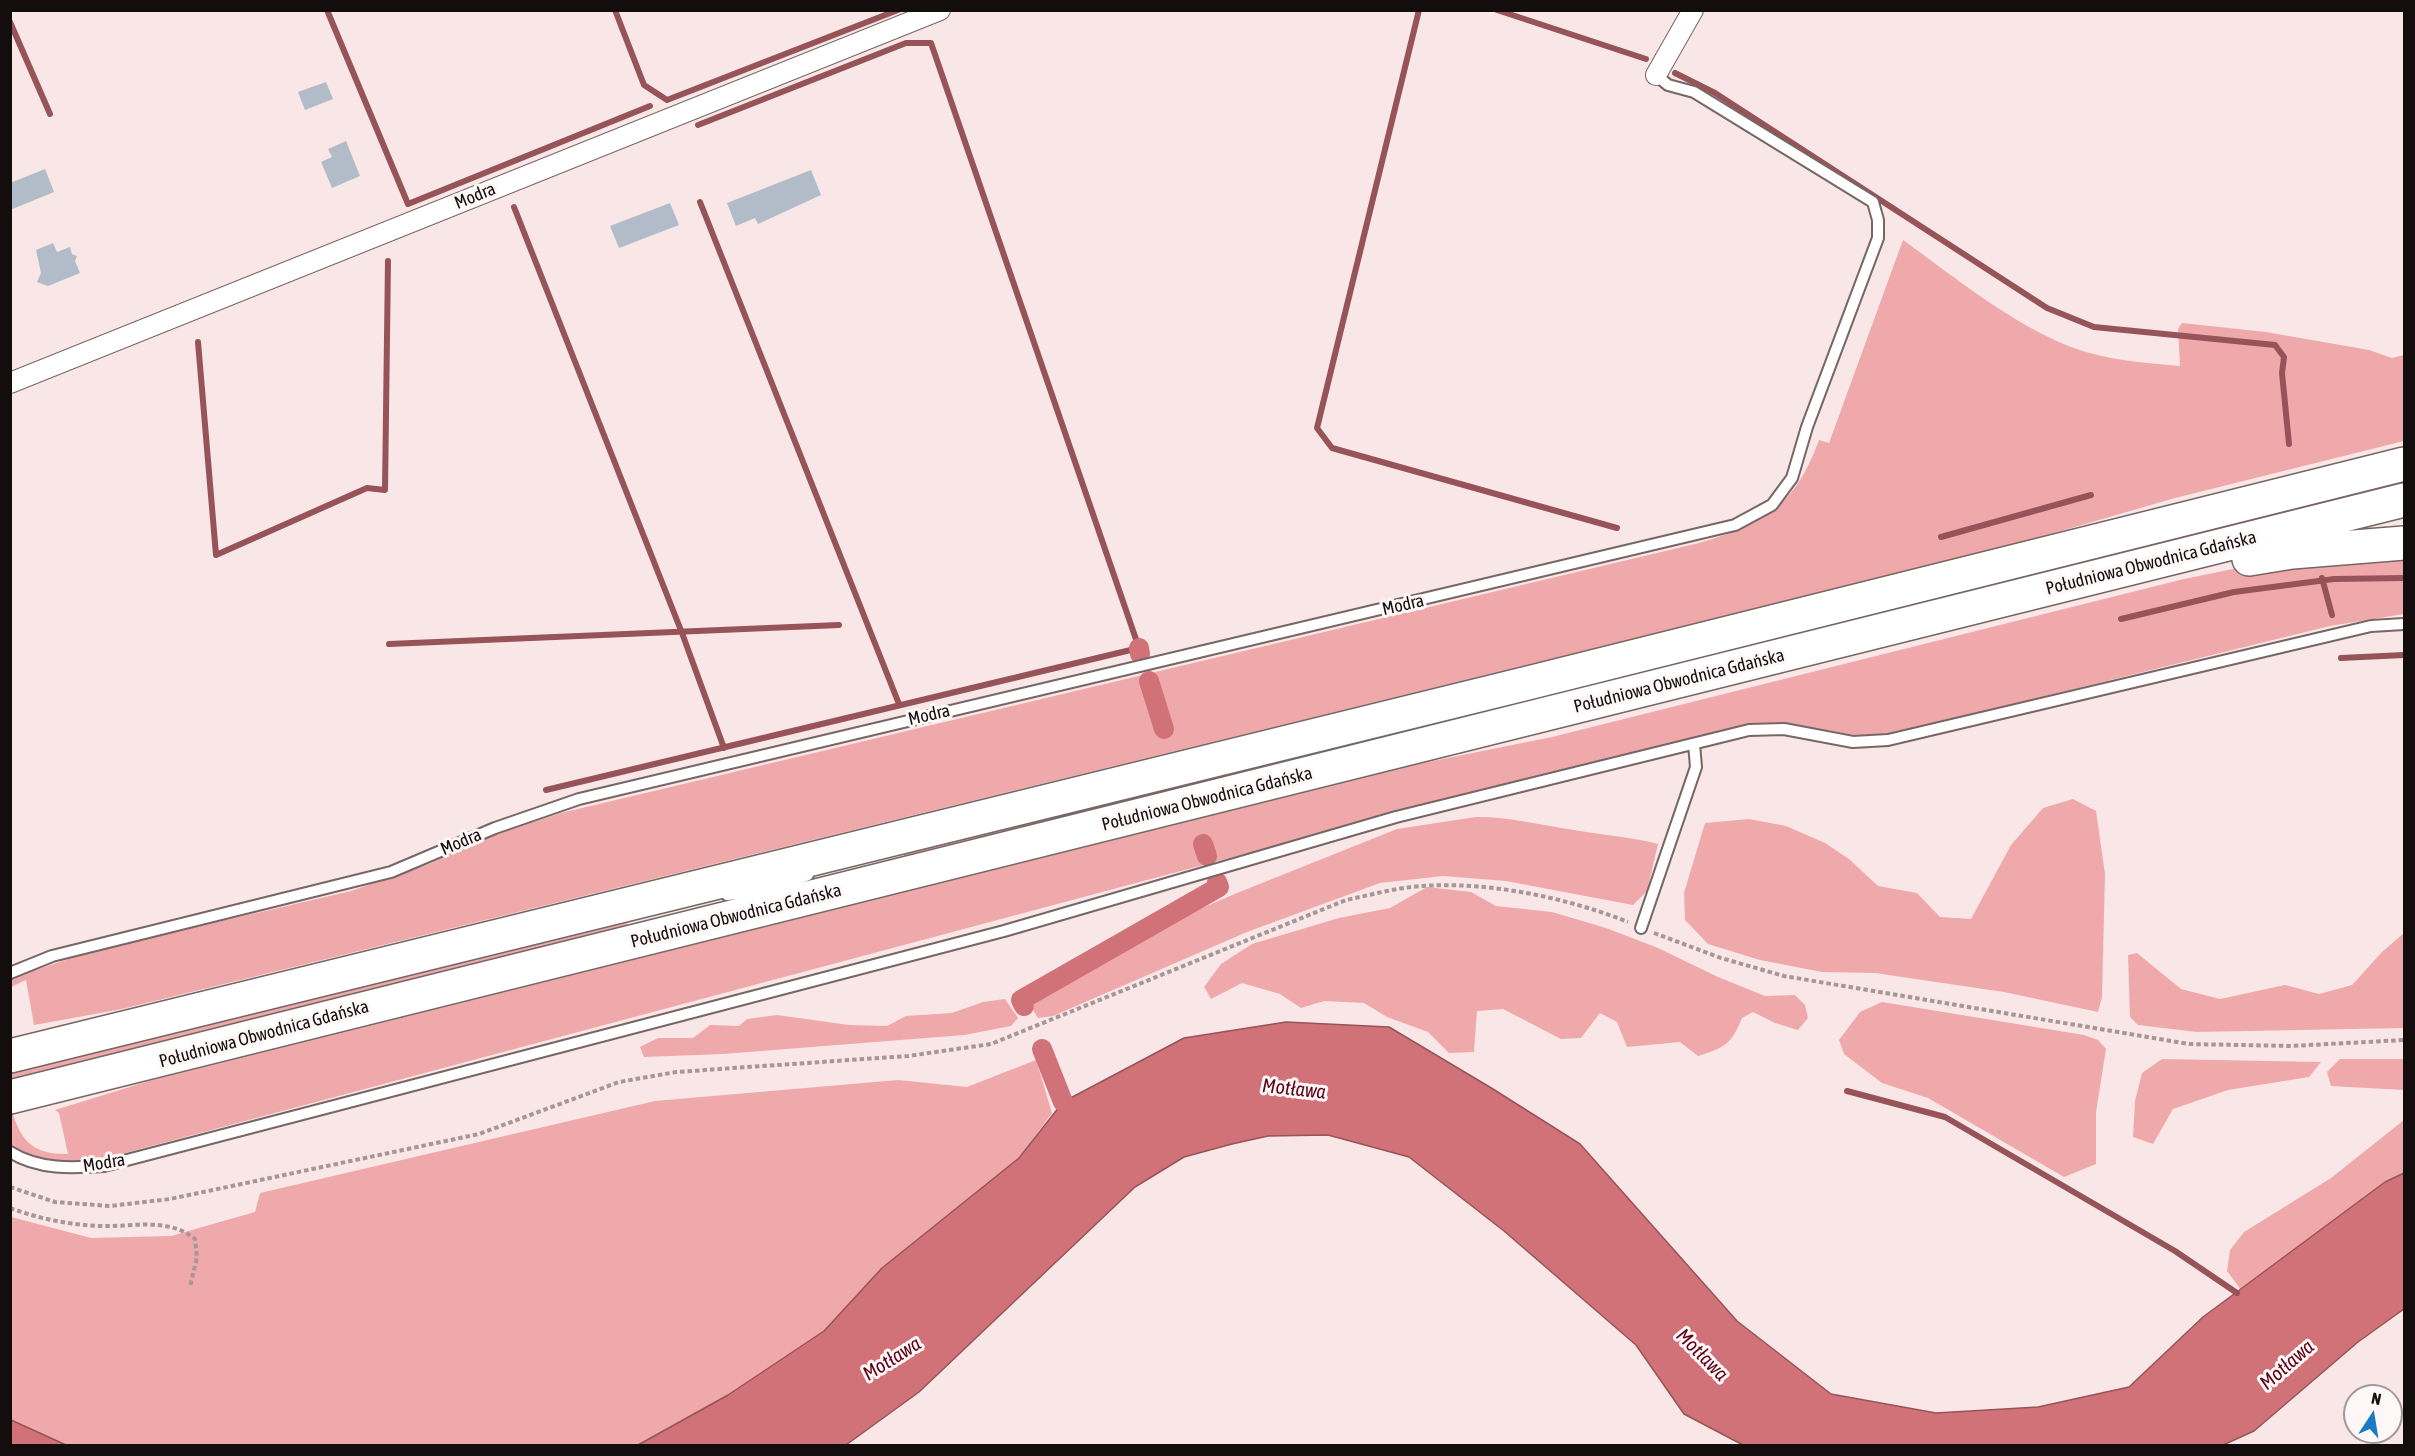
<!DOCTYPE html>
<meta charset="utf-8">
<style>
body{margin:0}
#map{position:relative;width:2415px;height:1456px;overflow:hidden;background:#f9e6e6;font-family:"Asap Condensed",sans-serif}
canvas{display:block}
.frame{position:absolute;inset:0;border:12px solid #130d0d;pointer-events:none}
.north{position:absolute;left:2343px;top:1384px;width:60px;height:60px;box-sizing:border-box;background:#fef7f7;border:2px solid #a09999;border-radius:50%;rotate:12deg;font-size:16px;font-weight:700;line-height:24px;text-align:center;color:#130d0d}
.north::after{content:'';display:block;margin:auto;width:21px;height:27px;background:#1b79c6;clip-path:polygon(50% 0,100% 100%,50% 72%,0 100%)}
</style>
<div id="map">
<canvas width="2415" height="1456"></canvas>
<div class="frame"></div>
<div class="north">N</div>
</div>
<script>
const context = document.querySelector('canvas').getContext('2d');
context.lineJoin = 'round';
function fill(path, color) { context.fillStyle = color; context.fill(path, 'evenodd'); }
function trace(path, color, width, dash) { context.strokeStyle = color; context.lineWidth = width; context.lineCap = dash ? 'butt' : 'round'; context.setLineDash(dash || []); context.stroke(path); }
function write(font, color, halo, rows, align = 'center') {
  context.font = font + ' "Asap Condensed",sans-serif'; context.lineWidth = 6; context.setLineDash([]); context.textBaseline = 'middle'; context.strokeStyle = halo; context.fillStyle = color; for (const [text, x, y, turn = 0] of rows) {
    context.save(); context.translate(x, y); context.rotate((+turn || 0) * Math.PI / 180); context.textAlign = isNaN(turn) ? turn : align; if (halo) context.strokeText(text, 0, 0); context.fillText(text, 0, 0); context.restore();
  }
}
const green = new Path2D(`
 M1903,240C1956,278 2010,323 2071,347C2106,360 2143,363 2180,366L2178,329L2182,323L2266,332L2369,350L2392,358L2404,355V441L2175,498L1992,551L122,1009L34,1025L26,980L11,987V978L93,951L351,891L429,864L494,835L561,813L1699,543C1764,524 1795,506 1819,440L1829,443Z
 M2404,477V488L906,862L902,849Z
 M2404,553V614L2330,626L1899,732L1861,736L1785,723L1745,725L1222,860L114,1156C78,1164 43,1165 11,1145L10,1104C19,1138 30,1155 68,1154L59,1113L55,1110L149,1081L1423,763L1552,737L2184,579L2243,567Z
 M2073,799L2096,811L2105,874L2102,997L2098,1012L2004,992L1875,973L1822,972L1760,960L1708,944L1685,920L1684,893L1705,823L1749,819L1786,826L1825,843L1849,859L1878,886L1917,893L1940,917L1971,919L2011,845L2043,808Z
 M1476,817C1512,817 1539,825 1574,830C1602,835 1630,837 1658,844L1647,891L1633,905L1506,881L1443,876L1380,883L1247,932L1053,1016L1038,1018L1033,1010L1035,997L1047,990L1202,908L1237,893L1397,829Z
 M1427,887L1471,892L1496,906L1552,912L1606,928L1658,948L1718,977L1765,996L1795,995L1805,1005L1808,1018L1798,1030L1775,1023L1753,1012L1742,1018C1731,1045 1725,1047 1698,1056L1680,1042L1627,1047L1617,1022L1600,1013L1581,1038L1561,1039L1503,1009L1477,1011L1474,1052L1449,1053L1428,1032L1387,1017L1364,1003L1324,1001L1301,1008L1280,994L1242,983L1211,999L1204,987L1221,964L1252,944L1339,918L1390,908Z
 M625,917L629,931L11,1084L10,1069Z
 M2404,933V1028L2197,1032L2138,1025L2130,1017L2128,955L2137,953L2181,989L2220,999L2285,985L2319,994L2352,985L2382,952Z
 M1005,999L1018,1018L1011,1026L964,1035L723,1054L644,1057L640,1047L658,1038H693L710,1025L739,1026L747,1019L777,1015L849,1025L887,1026L906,1016L952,1013L983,1002Z
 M1882,1002L2084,1035L2098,1040L2106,1049L2096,1112V1164L2064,1177L1928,1098L1882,1083L1844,1054L1839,1040L1860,1012Z
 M2162,1059L2321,1062L2309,1077L2228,1090L2173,1109L2153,1144L2133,1137L2135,1101L2142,1073Z
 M2340,1059H2404V1090L2331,1086L2327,1072Z
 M1036,1060L1052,1113L1019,1158L882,1268L824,1331L728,1395L638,1445L66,1446L11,1420V1217L91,1238L171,1236L255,1212L260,1193L655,1101L898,1080L967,1087Z
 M2404,1120V1173L2385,1182L2241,1290L2227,1271L2230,1250L2244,1232L2331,1178Z`);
const water = new Path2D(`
 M1286,1022L1389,1027L1493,1089L1580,1144L1737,1321L1831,1394L1936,1413L2038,1407L2129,1387L2203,1317L2385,1182L2404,1173V1309L2358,1342L2254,1431L2223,1445H1743L1684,1414L1636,1345L1504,1231L1409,1157L1328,1135L1268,1136L1232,1144L1184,1157L1135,1187L919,1392L846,1445H638L728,1395L824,1331L882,1268L1019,1158L1063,1102L1184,1038Z
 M11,1420L66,1445H11Z`);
const stream = new Path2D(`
 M327,10L408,204L650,106
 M615,10L644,85L667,100L898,10
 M1419,10L1317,428L1332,448L1617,528
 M1497,10L1646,59
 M10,22L50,114
 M1675,73L1715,93L2047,308L2094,327L2275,345L2284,357L2282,373L2289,444
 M700,202L899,704
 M514,207L682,633L724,748
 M198,342L216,555L367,488L385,490L388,261
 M1941,537L2091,495
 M2322,578L2332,615
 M2121,619L2234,592L2334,579L2404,578
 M389,644L839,625
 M2341,658L2404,655
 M546,790L1139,648L931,43H906L698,125
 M1847,1091L1945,1117L2175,1251L2237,1293`);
const canal = new Path2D(`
 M1139,648L1140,654
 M1149,681L1164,729
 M1203,844L1207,856
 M1024,1006L1021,1000L1219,887L1217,882
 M1042,1049L1063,1102`);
const building = new Path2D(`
 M326,82L333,99L305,110L298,92Z
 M346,141L360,176L332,188L321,162L332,157L328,149Z
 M45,169L54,192L10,210V183Z
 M811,170L821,195L758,224L755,218L736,226L727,203Z
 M670,203L679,225L619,248L610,226Z
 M53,243L57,252L70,247L72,254L77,256L75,261L80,273L48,286L37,282L41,273L36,250Z`);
const path = new Path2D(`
 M1654,933L1721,958L1784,976L2189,1044L2291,1046L2404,1040
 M10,1187L55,1202L110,1206L170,1199L479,1134L619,1082L676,1072L908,1056L991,1044L1346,900C1365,896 1384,891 1404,888C1474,878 1563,896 1628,922
 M10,1208C40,1219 70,1225 101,1226C133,1227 168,1217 195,1239L197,1257L190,1287`);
const lane = new Path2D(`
 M727,895L765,891
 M758,895L808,875
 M1641,928L1696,767L1694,744
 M10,973L52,956L391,872L495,828L579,799L1735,525L1772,505L1792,478L1807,427L1878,238V220L1873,202L1694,92L1668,85L1656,75
 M10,1152C39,1170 72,1168 104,1166L1004,931L1396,817L1749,730L1784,729L1853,742L1888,740L2371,626L2404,624`);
const street = new Path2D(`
 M1656,75L1693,10
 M10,383L940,10`);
const highway = new Path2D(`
 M2249,559L2292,552L2404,543
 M10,1056L1528,683L2404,464
 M10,1097L2404,500`);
const streetNames = [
 ["Modra",475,196,-22],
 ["Południowa Obwodnica Gdańska",2151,563,-14],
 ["Modra",1403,605,-13],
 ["Południowa Obwodnica Gdańska",1679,681,-14],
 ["Modra",929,715,-13],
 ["Południowa Obwodnica Gdańska",1207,799,-14],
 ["Modra",461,842,-23],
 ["Południowa Obwodnica Gdańska",736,916,-14],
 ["Południowa Obwodnica Gdańska",264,1034,-15],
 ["Modra",104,1163,-9]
];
const waterNames = [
 ["Motława",1294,1089,6],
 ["Motława",1702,1355,45],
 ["Motława",892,1359,-32],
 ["Motława",2287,1365,-41]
];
fill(green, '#f0a9ab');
fill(water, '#d07278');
trace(water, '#975458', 1.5);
trace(stream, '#975458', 6);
trace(canal, '#d07278', 20);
fill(building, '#b1bcc8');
trace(lane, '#766666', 14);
trace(street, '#766666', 22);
trace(highway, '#766666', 36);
trace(path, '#a59797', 4, [4.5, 3]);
trace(lane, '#fff', 10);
trace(street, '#fff', 20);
trace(highway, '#fff', 33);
write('18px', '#130d0d', '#fef7f7', streetNames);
write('italic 20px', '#5c0218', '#fef7f7', waterNames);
</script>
